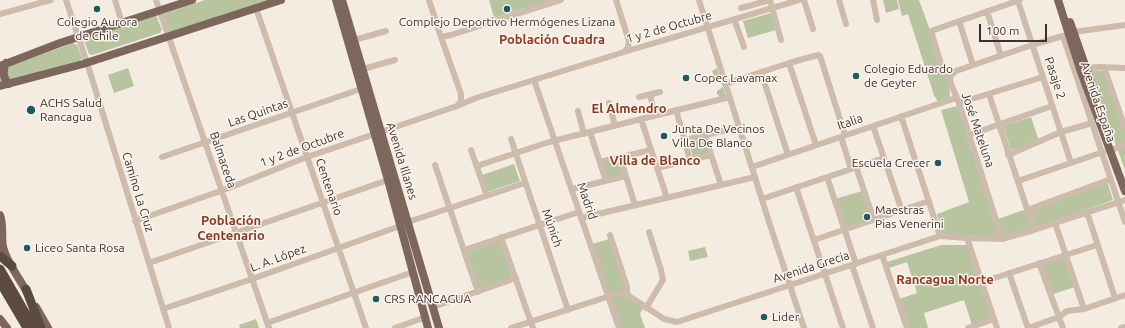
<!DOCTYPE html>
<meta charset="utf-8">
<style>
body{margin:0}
#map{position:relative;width:1125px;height:328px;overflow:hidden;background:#f4ebe1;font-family:Ubuntu,sans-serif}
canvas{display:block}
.scale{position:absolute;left:979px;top:24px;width:68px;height:18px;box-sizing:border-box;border:2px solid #3b302b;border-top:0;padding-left:5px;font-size:12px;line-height:14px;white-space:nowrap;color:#3b302b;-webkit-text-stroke:3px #fbf5ee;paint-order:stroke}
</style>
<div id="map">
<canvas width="1125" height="328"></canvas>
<div class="scale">100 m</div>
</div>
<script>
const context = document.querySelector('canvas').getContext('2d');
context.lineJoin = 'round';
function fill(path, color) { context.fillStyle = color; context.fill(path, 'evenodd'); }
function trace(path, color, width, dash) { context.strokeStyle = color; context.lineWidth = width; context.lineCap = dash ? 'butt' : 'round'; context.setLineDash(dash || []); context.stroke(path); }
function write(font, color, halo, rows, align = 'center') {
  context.font = font + ' Ubuntu,sans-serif'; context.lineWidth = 3; context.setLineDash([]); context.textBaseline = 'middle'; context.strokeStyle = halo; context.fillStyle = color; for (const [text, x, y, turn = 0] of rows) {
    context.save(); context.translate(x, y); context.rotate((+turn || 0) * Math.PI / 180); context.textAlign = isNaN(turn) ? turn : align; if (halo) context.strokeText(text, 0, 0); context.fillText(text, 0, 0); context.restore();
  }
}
const green = new Path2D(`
 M205,0H276L170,34L163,14Z
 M489,0H552L494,18Z
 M883,0H897L899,9L886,13Z
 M898,0H919L949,82L950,97L938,102L934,95L908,14L902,16Z
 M771,13L776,30L748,38L743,21Z
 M156,15L162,30L160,33L92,55L89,54L84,40L86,37Z
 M73,43L77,45L82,58L80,61L8,81L0,82V70Z
 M128,68L134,86L114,93L108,75Z
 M717,68L722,84L716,82L712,71Z
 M1089,70L1107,71L1125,123V170Z
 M723,87L726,97L721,98L717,94V91Z
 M957,106L995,220L1107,181L1113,200L1030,230L1003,237L942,234L937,214L969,202L941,110Z
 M1031,117L1039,141L1011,150L1003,126Z
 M704,139L708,153L693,157L689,143Z
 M619,159L623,175L607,180L603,163Z
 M514,164L520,181L487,192L482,175Z
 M862,191L871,220L845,228L835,199Z
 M613,238L633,301L643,308L640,314L645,328H621L592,244Z
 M500,241L512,278L479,289L467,252Z
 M941,245H967L992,318L972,325L964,300L924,313L928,328H909L899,299L917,293L907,262L889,268L887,262Z
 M705,247L708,257L690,261L688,251Z
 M1065,256L1075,287L1050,295L1040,265Z
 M256,319L259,328H240L239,325Z`);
const minor = new Path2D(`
 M66,0L89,69L169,328
 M115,0L122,23
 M156,0L269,328
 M429,0L441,37L461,94V101L457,106
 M616,0L629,41L628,47L624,52
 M699,0L770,225L804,328
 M770,0L781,40
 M804,0L813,29
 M839,0L846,24
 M873,0L877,20
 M1018,1L1071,163
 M256,8L366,328
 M741,8L770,0
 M987,11L1001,56
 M0,14L51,0
 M734,19L744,47
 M959,21L973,65
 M1074,32L1125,25
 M1063,36L1125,222
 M441,37L451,35L561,0
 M354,40L386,31
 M789,63L816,145
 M1104,67L1125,128
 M1083,68L1099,67L1125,68
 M363,69L395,60
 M761,72L788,155
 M950,77L951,84L959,103L1002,239
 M950,77L944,74L931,31L1020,0
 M950,77L956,71L1032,45L1066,35
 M534,80L619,328
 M725,84L789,63L818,55L820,56L845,135
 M989,94L1034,230
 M650,95L655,115
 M639,97L660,92
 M609,103L615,126
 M959,103L1043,77
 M676,110L690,160
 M578,111L584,134
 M901,116L940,236
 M641,119L667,198
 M873,126L902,211
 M590,132L606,181
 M969,135L1052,106
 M705,136L721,185
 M841,137L851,169
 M511,139L568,310
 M685,140L739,127
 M1114,149L1125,145
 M471,150L487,196
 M1008,155L1061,132L1092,123
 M162,157L361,89
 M620,157L635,205
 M600,162L651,150
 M435,165L478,292
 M477,166L549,142L730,97
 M752,167L956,98
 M856,167L874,220
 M657,168L711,155
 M827,177L856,264
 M1018,181L1103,152
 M796,187L843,328
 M572,189L626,176
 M762,199L884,158
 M1027,210L1111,179
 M1087,212L1115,298
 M581,218L755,177
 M135,221L229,188L307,157L457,106L476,98L624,52L799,0
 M408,222L525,183
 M1055,223L1084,309
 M610,235L627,287L626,294
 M501,237L533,328
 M967,238L997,328
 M814,240L929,201
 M464,250L579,212
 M882,255L907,328
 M149,263L388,180
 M1039,263L1063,328
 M852,265L873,328
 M1009,273L1028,328
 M982,282L1097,245
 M433,307L516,278
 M646,308L663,280L661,270L649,232
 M163,309L252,279L400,226
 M267,323L413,272
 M395,328L426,317
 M511,328L619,293L626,294L664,319L677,322L940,236L967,238L1002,239L1034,230L1125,200
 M968,328L994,319
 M1028,328L1059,317L1067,311L1084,309L1125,295
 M1121,328L1125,327`);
const major = new Path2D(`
 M336,0L388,180L428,328
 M342,0L439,328
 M1058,0L1080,69L1125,191
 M1070,22L1093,88
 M6,63C2,71 3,78 9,84
 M0,66L60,43L192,0
 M0,86L83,64L281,0
 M0,215C4,226 1,236 3,247C7,263 20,279 28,294
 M36,307L48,328
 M0,319L7,328`);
const highway = new Path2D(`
 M0,256L12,266
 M0,269L34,328
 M0,282L27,328
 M26,289L41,328`);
const markers = [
 [97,9,4,"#1f5a5e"],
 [507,9,4,"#1f5a5e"],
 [856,76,4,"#1f5a5e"],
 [686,78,4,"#1f5a5e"],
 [31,110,5,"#1f5a5e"],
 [664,136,4,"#1f5a5e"],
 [938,163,4,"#1f5a5e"],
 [867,217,4,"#1f5a5e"],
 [27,248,4,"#1f5a5e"],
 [376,299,4,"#1f5a5e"],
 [764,317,4,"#1f5a5e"]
];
const poiNames = [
 ["Colegio Aurora",97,22,"center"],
 ["de Chile",97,36,"center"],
 ["Complejo Deportivo Hermógenes Lizana",507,22,"center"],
 ["Colegio Eduardo",864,69],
 ["de Geyter",864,83],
 ["Copec Lavamax",694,78],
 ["ACHS Salud",40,103],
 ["Rancagua",40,117],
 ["Junta De Vecinos",672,129],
 ["Villa De Blanco",672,143],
 ["Escuela Crecer",930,163,"right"],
 ["Maestras",875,210],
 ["Pias Venerini",875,224],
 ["Liceo Santa Rosa",35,248],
 ["CRS RANCAGUA",384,299],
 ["Lider",772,317]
];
const streetNames = [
 ["1 y 2 de Octubre",669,27,-16],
 ["Pasaje 2",1055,78,72],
 ["Avenida España",1098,102,71],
 ["Las Quintas",258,113,-19],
 ["Italia",850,122,-19],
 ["José Mateluna",978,130,71],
 ["1 y 2 de Octubre",302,148,-20],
 ["Balmaceda",223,160,71],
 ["Avenida Illanes",402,161,73],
 ["Centenario",329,187,71],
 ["Camino La Cruz",138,192,73],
 ["Madrid",587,201,71],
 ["Múnich",552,228,71],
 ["L. A. López",278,258,-20],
 ["Avenida Grecia",811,267,-18]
];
const neighbourhoodNames = [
 ["Población Cuadra",552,40],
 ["El Almendro",629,109],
 ["Villa de Blanco",655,161],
 ["Población",231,221],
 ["Centenario",231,236],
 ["Rancagua Norte",945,280]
];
fill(green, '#b8c4a0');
trace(minor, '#cdbbac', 6);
trace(major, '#7d675c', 8);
trace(highway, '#5c4a42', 9);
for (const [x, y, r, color] of markers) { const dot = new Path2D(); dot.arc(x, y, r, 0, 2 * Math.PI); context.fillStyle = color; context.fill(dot); trace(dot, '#fbf5ee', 1.5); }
write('12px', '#3b302b', '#fbf5ee', poiNames, 'left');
write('12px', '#3b302b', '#fbf5ee', streetNames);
write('bold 13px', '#8c3b22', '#fbf5ee', neighbourhoodNames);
</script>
